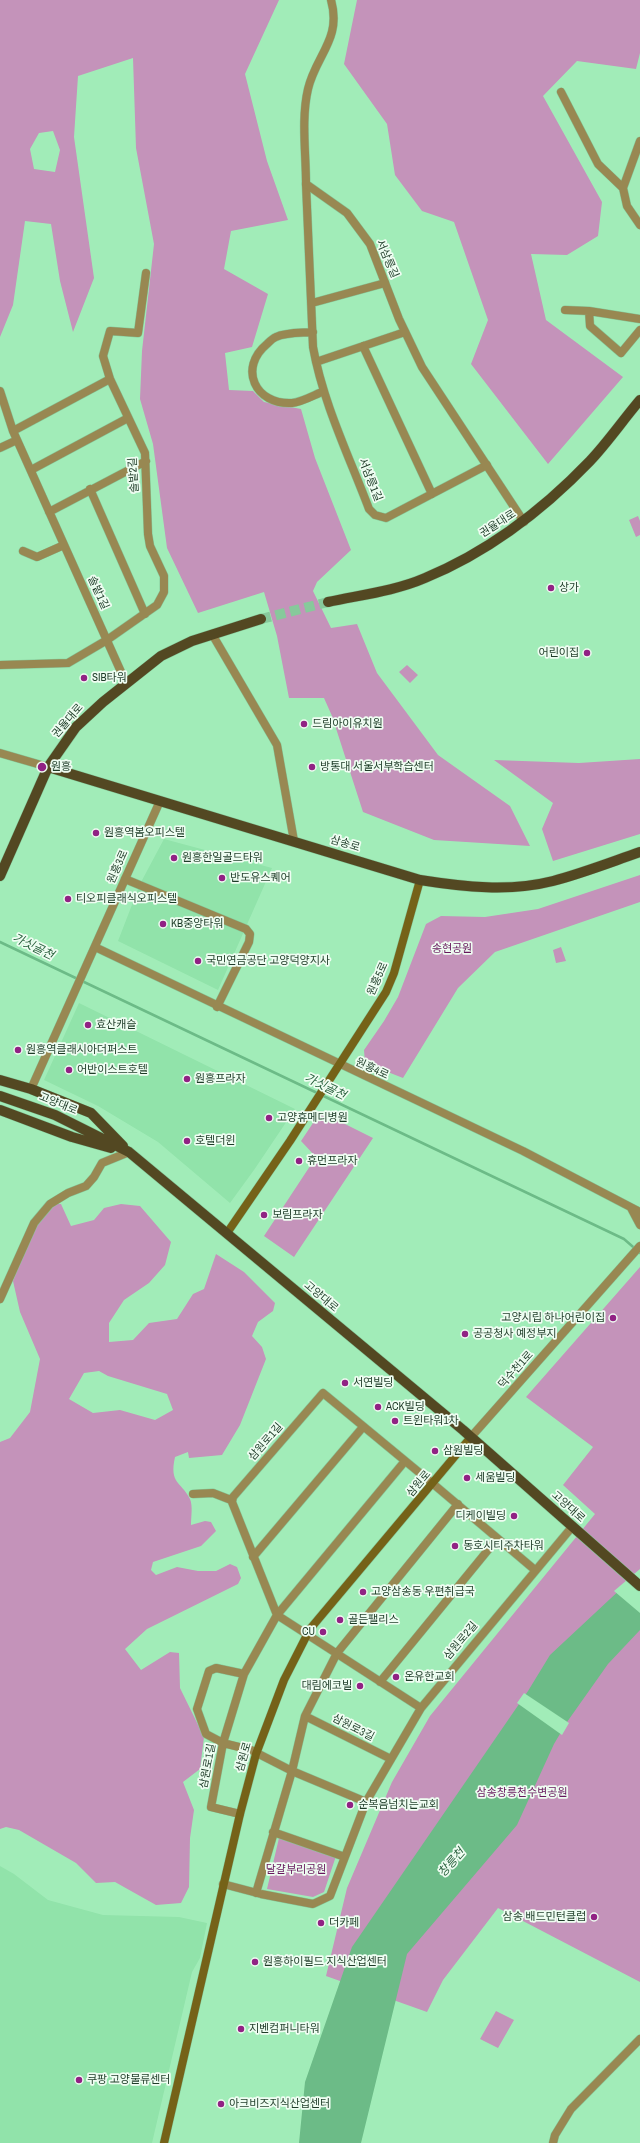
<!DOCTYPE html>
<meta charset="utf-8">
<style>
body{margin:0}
canvas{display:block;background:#a1ecb8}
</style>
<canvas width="640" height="2143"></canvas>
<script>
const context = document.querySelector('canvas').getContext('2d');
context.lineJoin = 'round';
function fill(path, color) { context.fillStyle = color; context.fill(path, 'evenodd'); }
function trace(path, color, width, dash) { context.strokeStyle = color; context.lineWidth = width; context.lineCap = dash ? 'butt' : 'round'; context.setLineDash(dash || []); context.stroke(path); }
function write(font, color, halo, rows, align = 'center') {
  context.font = font + ' "Archivo Narrow","Noto Sans KR",sans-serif'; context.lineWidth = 3.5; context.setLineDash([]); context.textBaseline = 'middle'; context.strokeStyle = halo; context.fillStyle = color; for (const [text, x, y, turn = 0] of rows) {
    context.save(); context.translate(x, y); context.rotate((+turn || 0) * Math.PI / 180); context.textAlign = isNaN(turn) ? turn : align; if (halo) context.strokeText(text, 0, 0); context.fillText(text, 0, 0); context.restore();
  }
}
const built = new Path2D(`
 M164,839L272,868L218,990L118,941L140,884Z
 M79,1003L295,1109L254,1170L230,1203L158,1142L98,1106L44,1080Z
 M0,1866L14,1874L48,1900L103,1915L179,1917L207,1923L200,1958L192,1972L152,2143H0Z`);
const green = new Path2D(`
 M0,0H279L245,74L267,161L288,220L231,231L224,269L268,294L252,347L225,353L229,390L253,391L264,402L301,409L315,458L351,550L317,582L313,591L331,628L357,624L377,673L438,755L510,806L530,846L434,840L363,812L332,716L324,698H289L277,636L264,592L198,613L167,548L153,444L140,399L142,351L154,244L136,148L133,58L78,76L74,137L94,278L73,332L60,281L51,224L25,221L13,305L0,337ZM53,131L60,150L55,172L34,169L30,149L39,133Z
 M357,0H640V53L636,69L577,61L543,96L602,202L598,236L567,255L531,254L546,320L623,377L548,464L471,364L488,320L454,222L422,211L395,175L387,124L344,64Z
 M638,516L640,521V535L636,537L629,520Z
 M407,665L418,675L410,683L399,672Z
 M640,759V834L553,861L542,829L553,803L494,760L579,763Z
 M640,875V902L495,952L458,988L403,1078L365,1063L364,1050L384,1021L398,997L426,924L441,916L485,917L538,909Z
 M561,947L566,961L556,963L553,950Z
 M319,1114L341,1122L373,1138L294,1257L264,1236L316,1157L301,1141Z
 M50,1204H61L71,1226L94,1220L104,1208L121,1204L140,1206L171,1242L165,1265L149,1283L124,1300L109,1323V1342L133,1340L149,1323L177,1319L193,1294L204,1289L216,1254L244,1272L275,1303L273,1311L258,1322L252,1336L262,1347L266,1359L240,1425L222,1455L189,1458L188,1452L175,1457C169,1484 181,1481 190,1499C193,1506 191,1517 191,1525L205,1521L211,1522L216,1531L201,1546L153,1562L151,1570L156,1575L177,1567L198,1571H216L230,1564L237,1567L241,1578L238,1584L147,1629L125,1649L141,1670L170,1652L179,1653L180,1688L204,1737L200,1769L183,1782L194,1810L190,1838L189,1887L181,1903L156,1905L115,1882L96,1883L76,1863L19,1830L6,1827L0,1829V1442L10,1438L30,1412L40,1359L20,1312L13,1281L34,1223ZM99,1371L108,1376L167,1394L173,1410L155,1420L120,1410L93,1413L69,1399L84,1373Z
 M640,1267V1982L498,1908L443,1980L427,2012L326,1976L347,1888L392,1782L430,1716L595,1514L563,1485L593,1447L526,1397Z
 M279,1838L336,1856L324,1892L313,1897L267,1889Z
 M496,2011L514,2020L498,2048L480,2039Z`);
const water = new Path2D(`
 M640,1571V1630L608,1664L567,1722L554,1744L517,1825L407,1954L361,2143H299L305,2082L352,1947L528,1691L550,1655Z`);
const pier = new Path2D(`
 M640,1569V1613L614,1591Z
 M524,1693L569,1723L562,1735L517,1703Z`);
const stream = new Path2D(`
 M0,942L624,1239L640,1253`);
const primaryTunnel = new Path2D(`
 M261,619L328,602`);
const minor = new Path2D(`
 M561,92L598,164L623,188
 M640,141L623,188L627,206L640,225
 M306,184L313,347C323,403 349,456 369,509L375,515L386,518L487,465
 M312,303L385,283
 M565,310L589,311L640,319
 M589,311L590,326L621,353L640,330
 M313,332C302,333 286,332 276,337C273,338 269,342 267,344C238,368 255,405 292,403C302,402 314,395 324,391
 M363,346L432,494
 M316,362L405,332
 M0,391L13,431L126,683
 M13,431L110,379
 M0,448L17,440
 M31,470L128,418
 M90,489L145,614
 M49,512L146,461
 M23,551L37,557L64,545
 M0,665L68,663L107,640L157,605L164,592V576L150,546L148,534L145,453L110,379L103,356L110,331L138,333L146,273
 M125,879L246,929L250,934L249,942L217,1007
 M0,1299L34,1223L50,1204L68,1193L86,1186L94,1177L102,1163L129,1152
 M193,1494L213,1493L231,1500
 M253,1557L363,1427
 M244,1674L216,1668L209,1671L197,1709L206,1734L223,1743L251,1750L292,1771L366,1802
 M380,1682L497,1539
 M421,1708L277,1615L232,1502L233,1497L323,1393L438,1488L535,1570
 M305,1716L391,1759
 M240,1814L211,1807L223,1743L244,1674L277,1615L405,1461
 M273,1832L345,1857
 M223,1884L261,1894L313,1904L330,1896L366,1802L421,1708L572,1527
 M256,1893L292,1771L305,1716L337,1653L458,1504
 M553,2143L555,2135L571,2109L640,2039`);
const tertiary = new Path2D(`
 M331,0C342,39 316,55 308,89C301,119 306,153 306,184L347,213L370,244L399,319L422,367L524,522
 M212,634L277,745L294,841
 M0,753L48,767
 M95,947L523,1151L640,1212
 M31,1089L160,801
 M631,1208L640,1225
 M471,1437L640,1246`);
const secondary = new Path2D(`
 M227,1233L290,1141L386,992L394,973L420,880
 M164,2143L240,1814L256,1754L284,1680L310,1629L471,1437`);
const primary = new Path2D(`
 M328,602C360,595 395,591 425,578C488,552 543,510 590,461C608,442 623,420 640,400
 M48,767L420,880C464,887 510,892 553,881C583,873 611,862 640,852
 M0,876L48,767L76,727L103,702L161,656L192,641L261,619
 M0,1080L31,1089L91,1113L123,1146
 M0,1096L55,1115L129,1152L463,1430L640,1586
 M0,1110L72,1137L111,1148`);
const markers = [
 [551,588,4,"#912284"],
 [587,653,4,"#912284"],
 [84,678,4,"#912284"],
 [304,724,4,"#912284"],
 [42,767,5,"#912284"],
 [312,767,4,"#912284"],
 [96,833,4,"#912284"],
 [174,858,4,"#912284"],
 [222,878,4,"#912284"],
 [68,899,4,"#912284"],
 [163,924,4,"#912284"],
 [198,961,4,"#912284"],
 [88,1025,4,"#912284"],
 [18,1050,4,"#912284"],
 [69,1070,4,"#912284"],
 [187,1079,4,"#912284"],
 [269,1118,4,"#912284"],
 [187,1141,4,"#912284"],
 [299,1161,4,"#912284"],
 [264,1215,4,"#912284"],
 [613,1318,4,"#912284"],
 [465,1334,4,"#912284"],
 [345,1383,4,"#912284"],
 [378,1407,4,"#912284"],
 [395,1421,4,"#912284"],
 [435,1451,4,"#912284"],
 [467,1478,4,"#912284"],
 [514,1516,4,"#912284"],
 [455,1546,4,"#912284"],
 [363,1592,4,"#912284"],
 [340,1620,4,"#912284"],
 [323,1632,4,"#912284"],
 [396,1677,4,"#912284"],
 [360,1686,4,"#912284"],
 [350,1805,4,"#912284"],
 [594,1917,4,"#912284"],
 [321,1923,4,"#912284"],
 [255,1962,4,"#912284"],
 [241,2029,4,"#912284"],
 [79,2080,4,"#912284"],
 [221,2104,4,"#912284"]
];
const streetNames = [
 ["서삼릉길",387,259,67],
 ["솔밭2길",134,475,-94],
 ["서삼릉1길",370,480,68],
 ["권율대로",498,524,-33],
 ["솔밭1길",98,593,66],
 ["권율대로",68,721,-49],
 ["삼송로",345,844,17],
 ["원흥3로",118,867,-66],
 ["원흥5로",378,979,-66],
 ["원흥4로",372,1069,25],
 ["고양대로",58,1104,22],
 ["고양대로",321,1297,40],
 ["덕수천1로",516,1370,-48],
 ["삼원로1길",266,1442,-49],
 ["삼원로",419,1484,-50],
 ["고양대로",568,1507,42],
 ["삼원로2길",461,1641,-50],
 ["삼원로3길",353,1728,27],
 ["삼원로",244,1757,-74],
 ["삼원로1길",208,1766,-79]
];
const poiNames = [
 ["상가",559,588],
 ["어린이집",579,653,"right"],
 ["SIB타워",92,678],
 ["드림아이유치원",312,724],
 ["원흥",51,767],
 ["방통대 서울서부학습센터",320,767],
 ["원흥역봄오피스텔",104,833],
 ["원흥한일골드타워",182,858],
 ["반도유스퀘어",230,878],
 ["티오피클래식오피스텔",76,899],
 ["KB중앙타워",171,924],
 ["국민연금공단 고양덕양지사",206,961],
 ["효산캐슬",96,1025],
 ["원흥역클래시아더퍼스트",26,1050],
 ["어반이스트호텔",77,1070],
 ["원흥프라자",195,1079],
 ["고양휴메디병원",277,1118],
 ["호텔더윈",195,1141],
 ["휴먼프라자",307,1161],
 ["보림프라자",272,1215],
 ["고양시립 하나어린이집",605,1318,"right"],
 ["공공청사 예정부지",473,1334],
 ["서연빌딩",353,1383],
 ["ACK빌딩",386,1407],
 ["트윈타워1차",403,1421],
 ["삼원빌딩",443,1451],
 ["세움빌딩",475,1478],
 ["디케이빌딩",506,1516,"right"],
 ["동호시티주차타워",463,1546],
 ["고양삼송동 우편취급국",371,1592],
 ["골든팰리스",348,1620],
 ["CU",315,1632,"right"],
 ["온유한교회",404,1677],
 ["대림에코빌",352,1686,"right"],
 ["순복음넘치는교회",358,1805],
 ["삼송 배드민턴클럽",586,1917,"right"],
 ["더카페",329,1923],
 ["원흥하이필드 지식산업센터",263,1962],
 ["지벤컴퍼니타워",249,2029],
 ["쿠팡 고양물류센터",87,2080],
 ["아크비즈지식산업센터",229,2104]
];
const parkNames = [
 ["송현공원",452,949],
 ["삼송창릉천수변공원",522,1793],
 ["달걀부리공원",296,1870]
];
const waterNames = [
 ["가싯골천",33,947,26],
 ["가싯골천",325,1087,26],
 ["창릉천",452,1863,-49]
];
fill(built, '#91e3aa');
fill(green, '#c493ba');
fill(water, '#6cbb87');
fill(pier, '#a1ecb8');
trace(stream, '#6cbb87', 2.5);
trace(primaryTunnel, '#87c99b', 10, [10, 5]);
trace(minor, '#87c99b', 9);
trace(tertiary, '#87c99b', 9);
trace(secondary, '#87c99b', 9);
trace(primary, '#87c99b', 11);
trace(minor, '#988852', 8);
trace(tertiary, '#988852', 8);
trace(secondary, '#756218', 8);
trace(primary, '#534822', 10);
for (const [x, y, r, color] of markers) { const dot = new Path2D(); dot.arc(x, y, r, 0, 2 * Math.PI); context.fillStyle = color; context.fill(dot); trace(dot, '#effdf2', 1.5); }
write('11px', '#1e3c28', '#effdf2', streetNames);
write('11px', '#1e3c28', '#effdf2', poiNames, 'left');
write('11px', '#66165c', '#effdf2', parkNames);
write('italic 12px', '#255e3a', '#effdf2', waterNames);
</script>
